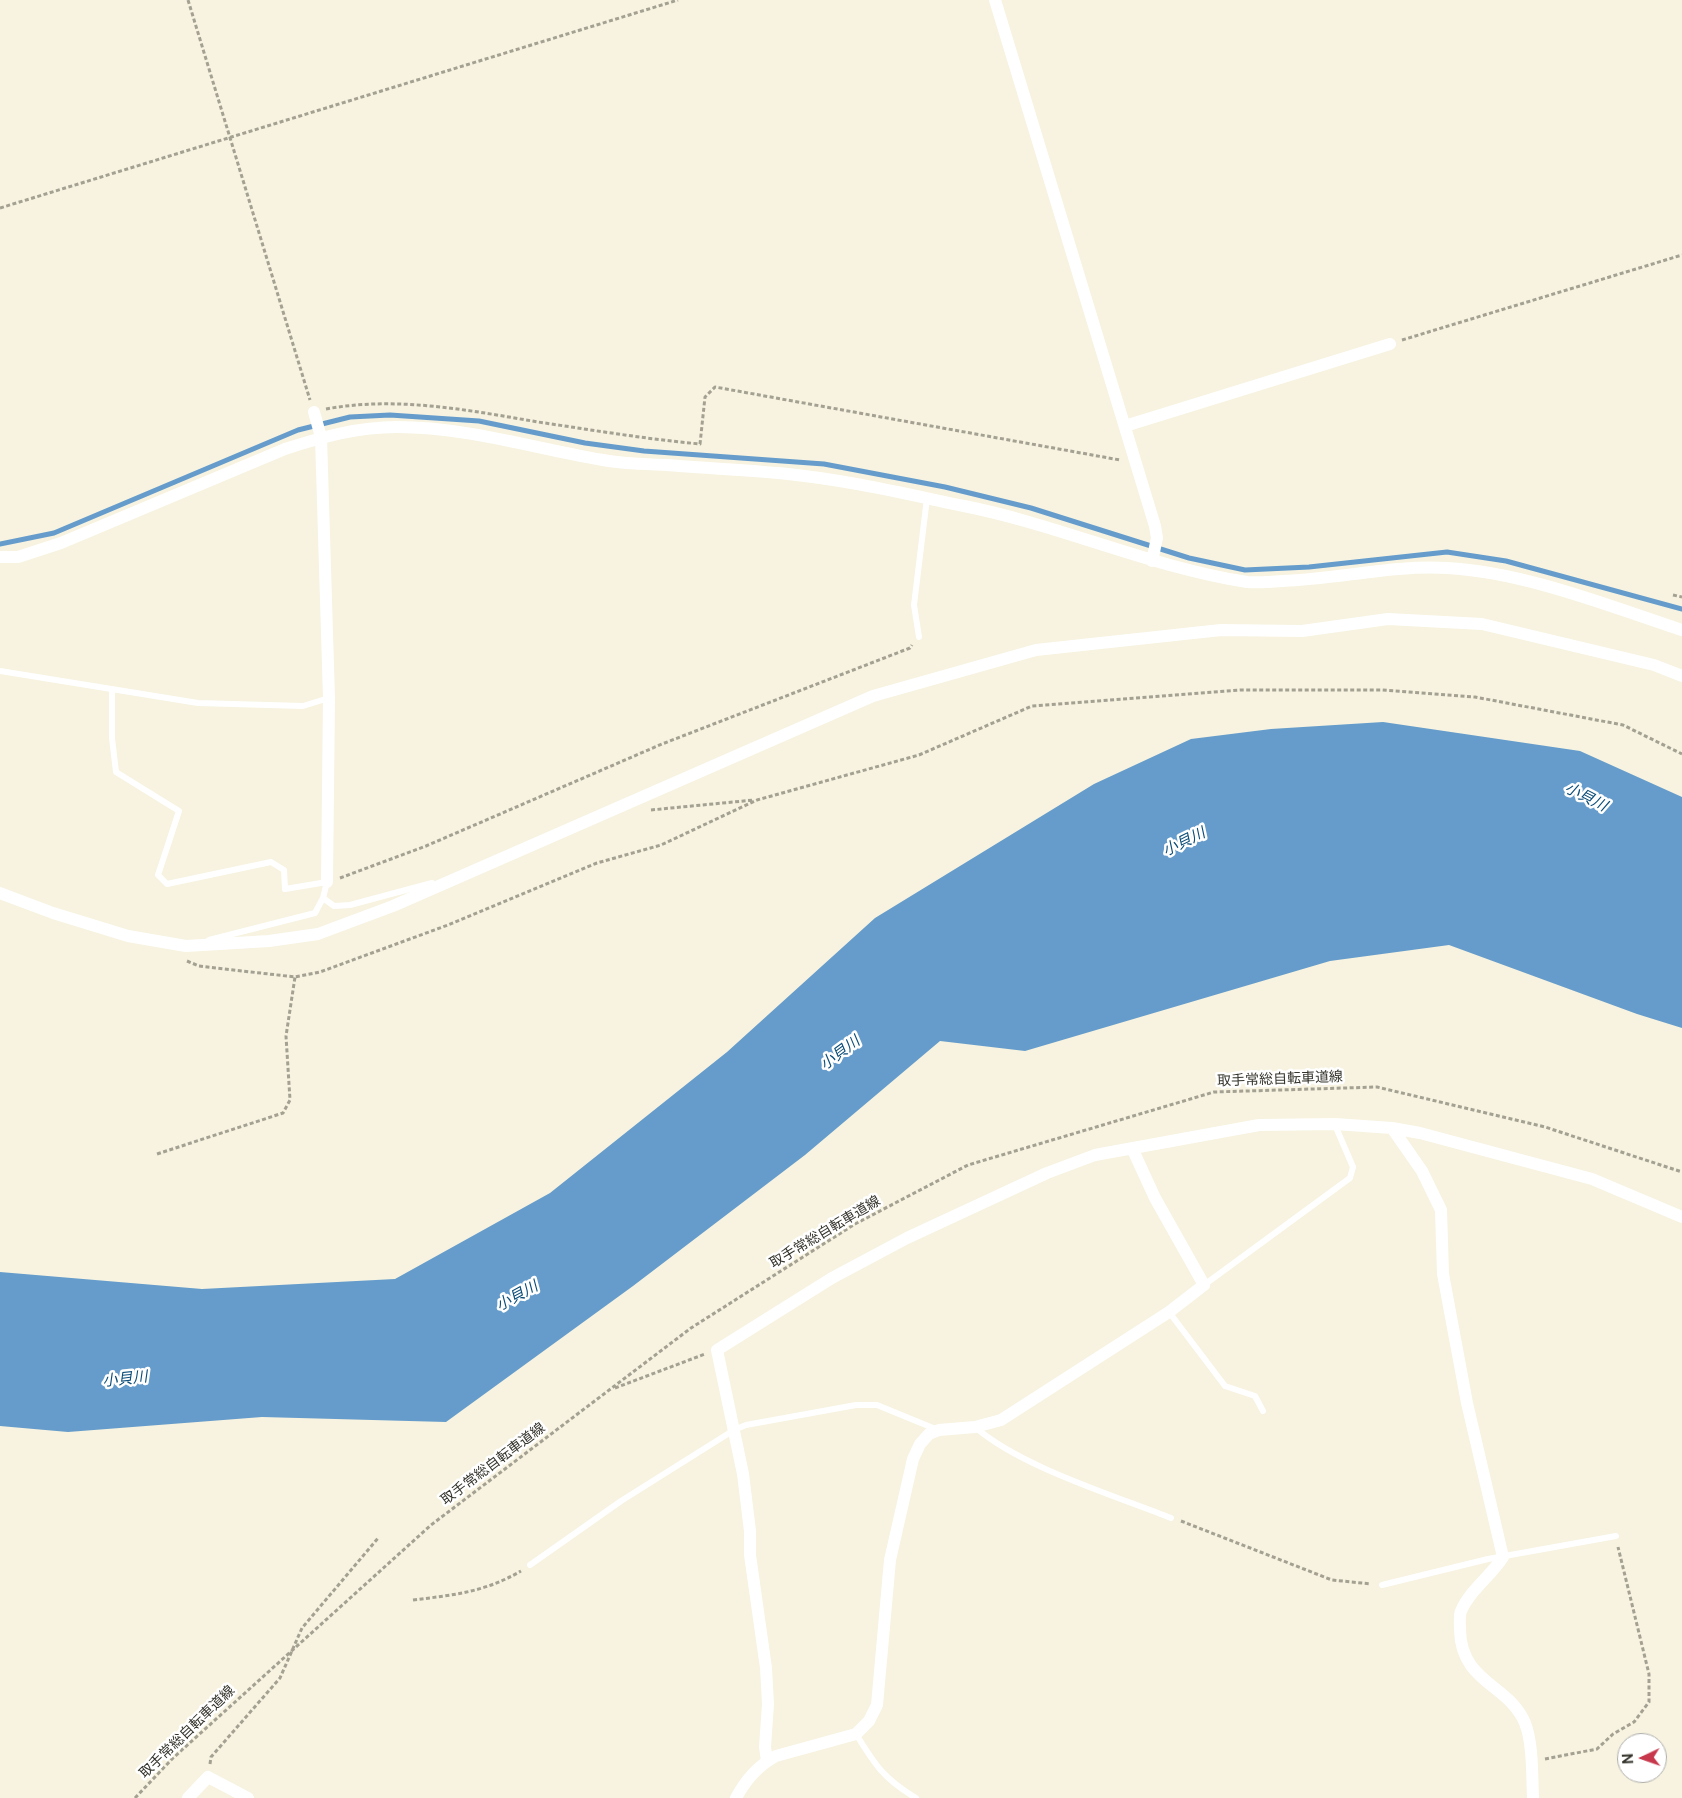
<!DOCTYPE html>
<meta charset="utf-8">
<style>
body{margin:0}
#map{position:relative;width:1682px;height:1798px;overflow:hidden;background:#f7f3e0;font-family:"Public Sans",sans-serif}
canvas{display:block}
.north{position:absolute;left:1617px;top:1733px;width:50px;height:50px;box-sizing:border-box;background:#fff;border:1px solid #aeaeab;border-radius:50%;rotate:267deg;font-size:14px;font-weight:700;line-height:20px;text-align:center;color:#35342d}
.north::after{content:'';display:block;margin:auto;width:18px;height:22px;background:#c8384c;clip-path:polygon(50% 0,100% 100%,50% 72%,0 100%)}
</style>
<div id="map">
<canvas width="1682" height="1798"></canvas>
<div class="north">N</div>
</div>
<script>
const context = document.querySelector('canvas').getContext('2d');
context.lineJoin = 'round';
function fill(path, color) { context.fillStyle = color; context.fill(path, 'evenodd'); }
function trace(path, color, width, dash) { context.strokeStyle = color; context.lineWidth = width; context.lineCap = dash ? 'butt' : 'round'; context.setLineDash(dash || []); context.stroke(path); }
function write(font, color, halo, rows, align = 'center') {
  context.font = font + ' "Public Sans","Noto Sans JP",sans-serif'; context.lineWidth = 5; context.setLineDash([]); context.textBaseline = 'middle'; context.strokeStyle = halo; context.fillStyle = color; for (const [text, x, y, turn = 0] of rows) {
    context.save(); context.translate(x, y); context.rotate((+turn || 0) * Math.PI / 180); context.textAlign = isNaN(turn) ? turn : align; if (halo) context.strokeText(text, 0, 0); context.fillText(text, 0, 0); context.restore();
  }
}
const water = new Path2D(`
 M1383,722L1580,751L1682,797V1028L1637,1014L1449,945L1330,961L1025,1051L940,1041L805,1155L633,1286L446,1422L262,1417L68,1432L0,1426V1272L202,1289L395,1279L550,1193L727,1052L875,918L1094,784L1191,739L1271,729Z`);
const stream = new Path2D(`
 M0,544L54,533L298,430L350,417L390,415L479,421L585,443L644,451L824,464L945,487L1031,508L1189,558L1245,570L1309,567L1447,552L1506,561L1682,609`);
const path = new Path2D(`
 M188,0L310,400
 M0,208L678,0
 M1402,340L1682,255
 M326,409C396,396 468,410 538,422C592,430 646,439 700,444L705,397L715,387L1120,460
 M1673,595L1682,597
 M651,810L754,800
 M340,878L426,846L662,744L910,648L912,645
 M187,961L199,966L295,977L320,972L448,925L597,863L661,845L757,800L919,755L1032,706L1240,690H1382L1475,697L1623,725L1682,754
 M157,1154L283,1113L290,1100L286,1036L295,977
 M615,1388L705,1354
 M1181,1521L1332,1580L1371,1584
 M413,1600C454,1595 485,1592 521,1571
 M1545,1759L1597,1749L1613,1734L1634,1722L1649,1702V1674L1618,1547
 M210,1764L211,1757L280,1678L302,1628L379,1537
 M135,1798L173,1758L431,1525L691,1328L855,1224L968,1165L1214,1092L1377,1087L1545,1127L1682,1172`);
const lane = new Path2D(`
 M919,637L914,605L927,498
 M0,671L198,703L303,706L329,698
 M112,690V738L116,772L179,811L158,875L167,884L271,862L284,870L285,889L327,882L323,898
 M209,940L315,913L323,898L334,906L350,905L432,883
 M1204,1285L1350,1178L1353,1167L1335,1125
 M1169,1312L1225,1386L1255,1396L1263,1411
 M975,1427C1021,1467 1113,1495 1171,1518
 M530,1565L621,1501L734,1430L746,1425L856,1405H877L938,1430
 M1382,1585L1488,1559L1616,1536
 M856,1734C875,1765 884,1779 916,1798`);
const street = new Path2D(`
 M995,0L1155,526L1157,538L1152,561
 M314,412L321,437L329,698L327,882
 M1125,426L1390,344
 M0,557H18L61,543L285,449C322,437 358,427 397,427C468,427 540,450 609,461C628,464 647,464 666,465C707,468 747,470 788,474C847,480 906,494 964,506C1060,525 1150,567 1247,582C1259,583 1271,582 1283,581C1338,579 1392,565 1447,568C1524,572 1609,606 1682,630
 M0,893L53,913L128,936L186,946L269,941L318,934L393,906L873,696L1036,650L1221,630L1302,631L1388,619L1482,624L1654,665L1682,676
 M1392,1128L1422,1171L1441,1210L1443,1274L1467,1403L1503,1557C1491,1576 1470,1590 1461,1611C1459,1616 1460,1624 1460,1630C1461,1683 1509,1684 1525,1723C1533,1743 1532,1776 1533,1798
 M767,1761L765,1747L768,1704L766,1668L750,1555V1531L743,1474L717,1350L832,1278L907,1238L1047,1173L1095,1155L1259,1125L1335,1124L1392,1128L1420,1133L1592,1179L1682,1217
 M188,1798L208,1777L248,1798
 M736,1798C745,1781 759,1765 776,1756L856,1734L869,1721L877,1705L890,1560L913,1459L920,1444L929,1434L939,1430L975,1427L1001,1420L1169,1312L1204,1285L1155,1198L1132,1148`);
const streetNames = [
 ["取手常総自転車道線",1280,1079,-2],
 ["取手常総自転車道線",825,1232,-31],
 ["取手常総自転車道線",493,1464,-37],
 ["取手常総自転車道線",187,1732,-44]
];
const waterNames = [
 ["小貝川",1586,797,27],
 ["小貝川",1184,842,-26],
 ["小貝川",840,1053,-37],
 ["小貝川",517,1296,-29],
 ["小貝川",125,1379,-6]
];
fill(water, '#659ccb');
trace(stream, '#659ccb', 5);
trace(path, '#a4a193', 3, [4, 2.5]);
trace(lane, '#fff', 6);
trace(street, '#fff', 12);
write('14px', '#35342d', '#fff', streetNames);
write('italic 15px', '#094c78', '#fff', waterNames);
</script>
